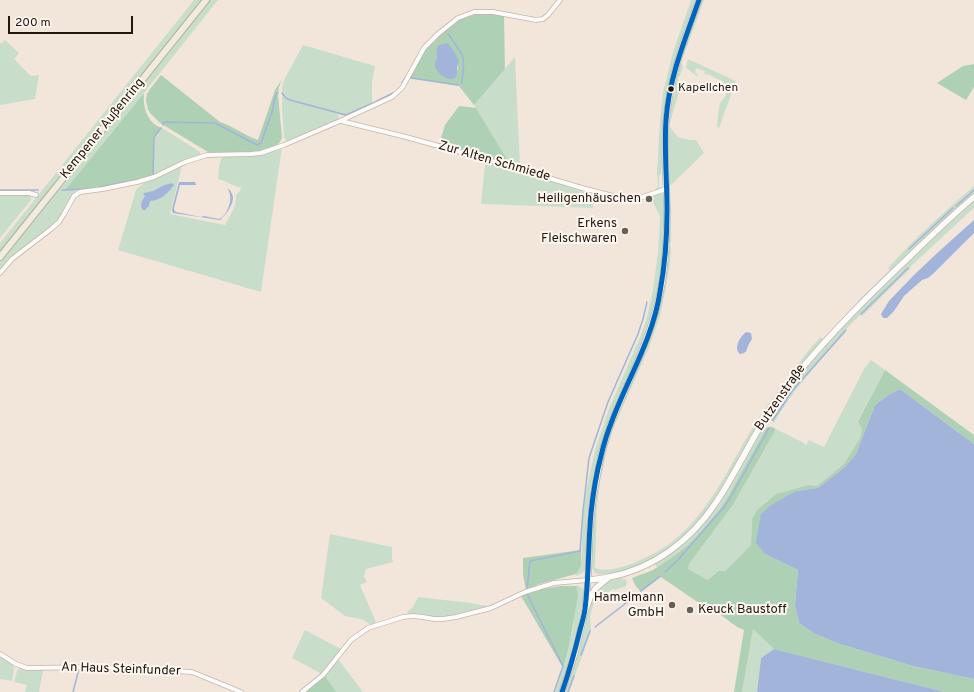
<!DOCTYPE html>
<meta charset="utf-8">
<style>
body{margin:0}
#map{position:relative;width:974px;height:692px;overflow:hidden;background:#f2e6da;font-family:Overpass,sans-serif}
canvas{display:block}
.scale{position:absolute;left:8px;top:16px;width:125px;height:18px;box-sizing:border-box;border:2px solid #21170d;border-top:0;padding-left:5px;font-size:12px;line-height:14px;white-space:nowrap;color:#21170d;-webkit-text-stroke:3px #fdf6f1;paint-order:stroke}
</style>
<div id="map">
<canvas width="974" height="692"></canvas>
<div class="scale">200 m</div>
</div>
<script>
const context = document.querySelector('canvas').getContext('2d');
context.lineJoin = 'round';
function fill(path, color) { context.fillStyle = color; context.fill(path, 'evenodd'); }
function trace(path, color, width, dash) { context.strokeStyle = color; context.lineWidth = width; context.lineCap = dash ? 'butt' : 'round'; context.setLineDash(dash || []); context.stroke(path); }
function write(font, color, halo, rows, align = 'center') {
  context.font = font + ' Overpass,sans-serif'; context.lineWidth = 4; context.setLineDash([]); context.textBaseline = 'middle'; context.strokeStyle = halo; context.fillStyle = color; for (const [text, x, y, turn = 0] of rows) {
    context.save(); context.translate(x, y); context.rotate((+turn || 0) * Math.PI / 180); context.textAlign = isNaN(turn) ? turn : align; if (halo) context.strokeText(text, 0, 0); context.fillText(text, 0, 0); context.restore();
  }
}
const green = new Path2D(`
 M194,0H202L0,254V243Z
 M209,0H218L144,93L65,190H76L63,213L57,221L0,270V262Z
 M691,0H697L689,18L677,53L670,82L663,125V157L661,174L659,175V187H662L652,192L658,187L657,172L660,120L663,93L673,52Z
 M702,0H704L681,63L683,66L680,76L678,77V87L679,92L669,126L678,137L689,140H696L704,153L670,186L671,222V243L669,241L667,158L669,111L675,91V76L681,57Z
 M5,40L19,53L14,59L31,76L39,75L35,99L0,105V43H2Z
 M303,45L375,66L372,83V104L346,116L338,114L339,119L288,141L284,138L282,108V87L284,80Z
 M515,57L520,167L510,164L474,105Z
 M688,59L736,81L719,128L717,126L719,107L721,101V102L726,95L728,85L710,75L704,74L705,71L696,68L695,73L698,74L697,76L686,68Z
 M162,128L200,152V155L154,175V138L156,134Z
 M282,147L261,292L118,250L136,190C142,182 150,181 158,178C166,174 174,170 182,166L170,214L225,225C230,215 237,206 236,195L240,191L241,188C233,186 226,181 218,179C219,171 218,163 223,156ZM172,183L173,185L166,195L150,201L143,194L153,191L164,185Z
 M488,162L519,170L587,193H592L593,208L481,204L485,165Z
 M974,186V193C933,228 896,266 858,303L857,302L890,270L888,268C915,238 944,212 974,186Z
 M660,192L664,195L665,237L661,271L656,303L639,353L611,417L600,448L592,485L587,517L585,570L582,573L576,576V574L581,566L583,515L585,496L595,450L609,409L641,335L647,317L653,290L658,252L660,216L652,200V196Z
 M0,194H29L31,198V200L0,238Z
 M974,200V208L911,266L910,269L862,316L860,315L846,329L845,333C820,361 793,389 774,423L771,421L770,415L788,388L827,342L865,303L959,212Z
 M669,245L671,247L670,264L665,292L660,316L649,348L615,424L608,445L600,482L597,505L595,565V568C606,573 626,566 636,562C649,556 662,550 673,541C713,509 731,461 758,419C766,406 776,394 785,382C796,367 807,351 821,337L822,338L823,341C803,364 780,388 763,414C758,422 754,432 749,441C729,477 710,517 676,544C671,548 665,550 660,554C645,563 630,570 613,573C600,575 593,578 591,562C593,526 594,489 604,453C613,416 633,382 647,346C654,327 660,307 664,287C666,273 667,259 669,245Z
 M871,360L885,370L858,420L862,430L860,438L844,464L817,486L808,485L776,494L757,510L752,519L751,545L725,571H718L708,580L687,569L689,564L733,505L776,429L804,443L806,445L809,440L824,447L864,369Z
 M767,427C744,469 723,514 687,547C678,555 667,561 657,567L655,564L675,551L692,537L708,518L762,428Z
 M330,534L392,547V558L393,562L366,569L364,576L367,582L360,585L376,622L371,625L362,619L345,616L321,598Z
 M621,578L626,580L627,584L626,586L615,590L613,589L594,602L590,617L591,631L569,692H564L579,650L591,600L598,589L609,581Z
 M576,585C578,586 582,587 583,590C585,596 582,603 581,609C577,638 569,665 559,692H555L569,646L573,626Z
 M418,597L471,603L481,605L489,606L445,617C433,618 421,614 408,615L407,612L413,607Z
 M753,628L774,649L761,658L757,692H742Z
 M305,630L341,649L322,674L292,658Z
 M0,656L13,665L14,670L12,681L0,679Z
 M338,659L363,692H307L325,676Z
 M19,668L32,670H43L39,692H25L27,685L14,682L17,671Z`);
const forest = new Path2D(`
 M484,13L504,16L505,69L474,105L459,86L410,78L426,48L438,36L459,20L475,14ZM450,46C453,51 457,55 458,61C459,65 457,70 457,74L436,58L437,56Z
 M974,64V87L966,100L937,83L963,66Z
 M161,75L220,122C233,126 244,135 258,140L275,90L282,79L279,87L278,94L282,138C280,141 280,143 277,145C264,155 231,153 215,154L208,152L160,123L151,114L148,110L146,100L147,94L150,89Z
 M144,93C143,103 145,115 153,123C155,125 159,127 162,128L156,134L154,138V175L149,178L99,188L65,190Z
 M459,106L476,108L510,164L439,144L445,125Z
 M885,370L974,435V444L900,389L890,394L875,405L856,454L845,467L818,488L796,491L765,554L798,570L795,606L799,623L815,634L840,644L913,666L974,679V692H945L774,649L753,629L742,692H734L744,630L737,627L714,610L696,601L661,577L641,592L635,585L632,578L653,570L677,554L687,546L699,534L720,509L729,495L767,427H772L776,429L733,505L689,564L688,569L708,580L718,571H725L751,545L752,519L757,510L776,494L808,485L817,486L844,464L860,438L862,430L858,421Z
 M581,550V566L576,574L539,584L526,590L523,575V558Z
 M560,586H576L578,595L569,646L563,668L521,596L542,589Z
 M325,676L336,692H305Z`);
const water = new Path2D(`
 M447,43C451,46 456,54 458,59C460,62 458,64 457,68C457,72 458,77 453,79C447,80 437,73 435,67C434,63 437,59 437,55C437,52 436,52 437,49C438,44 443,44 447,43Z
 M179,182H195L196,185H180L174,208V210L176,212L201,217L204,216L219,219C221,218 223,217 224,215C229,210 233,196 228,190L229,189C231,192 233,195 233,198C233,205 225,216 220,220L173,213L172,211V209Z
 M172,183L174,185C167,194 162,200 150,201L149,206L145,210H143C139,205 142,201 145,196L143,194L144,193L153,191L164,185Z
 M974,220V233L934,273L928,278L922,280L904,296L894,311L887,318H883L881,314L889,301L914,275L935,255Z
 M746,332L751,333L752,339C751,341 750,342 749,344C746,349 748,353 740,354C733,348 740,337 746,332Z
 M900,389L974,444V679L913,666L840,644L815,634L799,623L795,606L798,570L765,554L756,543L761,514L771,505L796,491L818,488L845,467L856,454L875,405L890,394Z
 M774,649L945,692H757L761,658Z`);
const stream = new Path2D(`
 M448,34C451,37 453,41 455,44C457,48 461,51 462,55C466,63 462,74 462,83
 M411,78L458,85
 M402,83L405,78
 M282,93L286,98L290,100L346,115L375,102L395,92
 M163,125L164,122L215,123L257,145L261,143L272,112L275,97L277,93H278
 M153,176L154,138L156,134L161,128
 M100,187L140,179
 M0,190H38
 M62,190L89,189
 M956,206L974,190
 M909,249L953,208
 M861,314L908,268
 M773,420L792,391L846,330
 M665,572L678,560L723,508L729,500L769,428
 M527,589L530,561L580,551L583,511L589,458L608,402L638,334L643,319L647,302
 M641,591L660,576
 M527,594L563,666L554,692
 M595,627L630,600
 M581,655L590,631
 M73,692L79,669
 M568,692L574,676`);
const street = new Path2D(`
 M341,121L406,137L485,159L582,188L625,199L634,200L666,189
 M0,193H29L36,195
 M0,273L12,259L51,229L59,222L64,214L74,196L80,192L103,189L137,182L154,177L185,162L207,155L251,154L261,153L284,145L340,121L392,97L402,88L424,48L438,34L458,18L474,12H493L536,20L543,19L548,15L560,0
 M0,654L16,664L27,668L101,667L192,672L241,692
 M302,692L323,675L351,640L368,628L403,617L413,616L423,617L434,619H443L456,617L491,608L525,592L554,583L588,580`);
const secondary = new Path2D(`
 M588,580C595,579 602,579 609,577C653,569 690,541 715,504C734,476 749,444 767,415C777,398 790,383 803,367C834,330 870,294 905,261C928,239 950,217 974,197
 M585,611L588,580L590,527L593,498L601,455L610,426C630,376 655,331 663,277C666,254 667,231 667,208C666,179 664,151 666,123C669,80 684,39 699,0
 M562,692L575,653L585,611L591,595L596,588L608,578`);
const primary = new Path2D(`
 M0,257L206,0`);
const bus1 = new Path2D(`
 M562,692C569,672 575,651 580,630C582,623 584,616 585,609C589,577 588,545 591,513C593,494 596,475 601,456C614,399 651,350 660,292C665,265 667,237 667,210C667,180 664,150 666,120C669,78 685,39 699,0`);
const markers = [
 [671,89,3.5,"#21170d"],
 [649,199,4,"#6a5f55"],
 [625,231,4,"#6a5f55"],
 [672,605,4,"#6a5f55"],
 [690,610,4,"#6a5f55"]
];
const busNames = [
 ["Kapellchen",678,89]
];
const streetNames = [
 ["Kempener Außenring",103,129,-51],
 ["Zur Alten Schmiede",494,162,16],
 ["Butzenstraße",781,398,-55],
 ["An Haus Steinfunder",121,670,2]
];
const poiNames = [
 ["Heiligenhäuschen",641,199],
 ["Erkens",617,224],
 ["Fleischwaren",617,239],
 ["Hamelmann",664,598],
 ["GmbH",664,613],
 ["Keuck Baustoff",698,610,"left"]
];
fill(green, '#c9deca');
fill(forest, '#aed1b6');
fill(water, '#a2b4d9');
trace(stream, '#a2b4d9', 1.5);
trace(street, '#c0b6ac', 5.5);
trace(secondary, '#c0b6ac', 7);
trace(primary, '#b6ab92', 8);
trace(street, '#fdfbf9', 4);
trace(secondary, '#fdfbf9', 5.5);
trace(primary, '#efebde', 6);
trace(bus1, '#0065bd', 5);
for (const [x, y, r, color] of markers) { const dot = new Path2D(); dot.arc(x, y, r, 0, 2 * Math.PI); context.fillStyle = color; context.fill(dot); trace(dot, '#fdf6f1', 1.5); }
write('12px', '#21170d', '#fdf6f1', busNames, 'left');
write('13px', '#21170d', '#fdf6f1', streetNames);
write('13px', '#21170d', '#fdf6f1', poiNames, 'right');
</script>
